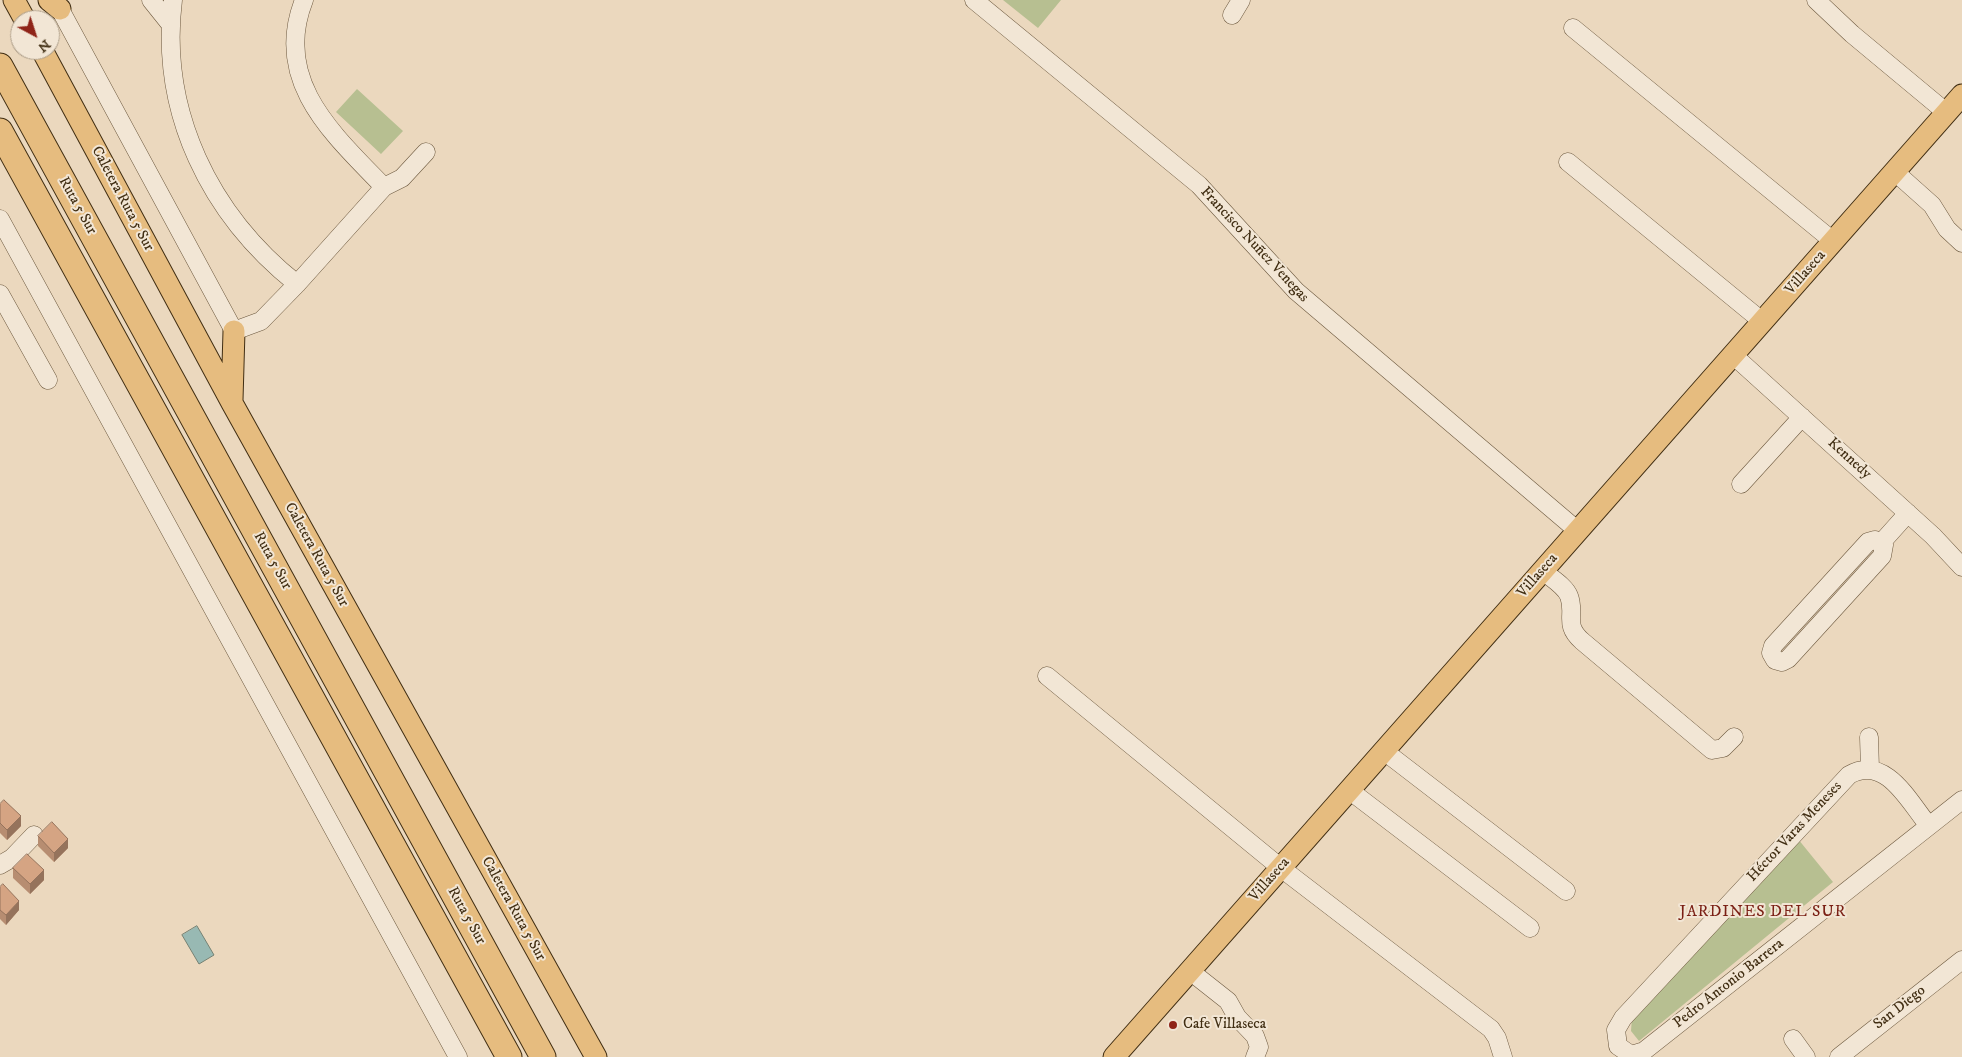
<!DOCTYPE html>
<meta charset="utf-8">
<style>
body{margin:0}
#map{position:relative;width:1962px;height:1057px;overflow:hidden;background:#ebd8be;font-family:"IM FELL DW Pica",serif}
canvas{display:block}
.north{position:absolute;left:10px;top:10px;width:50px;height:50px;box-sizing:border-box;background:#f2e6d5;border:1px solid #ab9c87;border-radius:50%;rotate:140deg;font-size:14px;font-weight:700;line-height:20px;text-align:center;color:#412e13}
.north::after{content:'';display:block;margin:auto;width:18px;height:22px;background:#8f2418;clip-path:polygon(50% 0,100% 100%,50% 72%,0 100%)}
</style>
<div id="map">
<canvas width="1962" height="1057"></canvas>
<div class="north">N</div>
</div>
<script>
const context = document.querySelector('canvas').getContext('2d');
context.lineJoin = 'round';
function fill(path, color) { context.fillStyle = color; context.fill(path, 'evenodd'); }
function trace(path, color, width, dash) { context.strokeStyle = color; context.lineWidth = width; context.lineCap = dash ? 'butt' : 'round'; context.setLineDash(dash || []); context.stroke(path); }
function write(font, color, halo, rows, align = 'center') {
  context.font = font + ' "IM FELL DW Pica",serif'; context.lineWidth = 4; context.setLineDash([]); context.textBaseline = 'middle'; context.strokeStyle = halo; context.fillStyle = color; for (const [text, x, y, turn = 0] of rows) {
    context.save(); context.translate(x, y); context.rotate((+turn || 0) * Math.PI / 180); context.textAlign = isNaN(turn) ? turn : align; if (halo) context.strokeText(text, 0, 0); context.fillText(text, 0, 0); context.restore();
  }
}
const green = new Path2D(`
 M1003,0H1061L1038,28Z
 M357,89L403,131L381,154L336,112Z
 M1798,839L1833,882L1639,1041L1631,1031L1632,1017Z`);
const water = new Path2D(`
 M197,926L214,955L199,964L182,935Z`);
const minor = new Path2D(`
 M55,0L234,331L261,321L297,284L384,187L402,178L426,152
 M151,0L171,25
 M173,0C159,112 210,215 297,284
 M304,0C272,81 333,134 384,187
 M974,0L1199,185L1296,291L1578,531
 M1816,0L1852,34L1947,113
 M1232,15L1241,0
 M1573,28L1833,241
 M1568,162L1763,322
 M1895,172L1932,205L1947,229L1962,243
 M0,219L458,1057
 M0,294L48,380
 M1733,355L1933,536L1962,567
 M1741,484L1802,417
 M1875,540L1884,545L1882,556L1788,659L1782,662L1775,660L1771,653L1773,646L1868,542Z
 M1882,542L1908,513
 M1543,571C1551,578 1565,586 1569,596C1576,615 1563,624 1582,641L1712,750L1723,748L1734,737
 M1047,676L1281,868L1491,1029L1497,1038L1503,1057
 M1869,737L1870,769
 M1384,751L1566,891
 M1349,790L1530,928
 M1929,826C1909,802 1886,754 1849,775L1623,1018L1616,1030L1618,1046L1631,1055L1644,1051L1962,800
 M0,865L12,858L34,835
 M1190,971L1228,1001L1237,1017L1255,1036L1259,1047L1255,1057
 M1793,1039L1806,1057
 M1839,1057L1962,960`);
const major = new Path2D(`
 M14,0L25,20
 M49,0L60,9
 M42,50L232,403L596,1057
 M232,400L234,331
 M1114,1057L1962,95`);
const highway = new Path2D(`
 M0,66L543,1057
 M0,131L509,1057`);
const wall = new Path2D(`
 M0,804L21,826L7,840L0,833Z
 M38,836L68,848L54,862L38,846Z
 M13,868L44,880L30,894L13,878Z
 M0,887L19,910L6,925L0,919Z`);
const shadedWall = new Path2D(`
 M21,816V826L7,840V830Z
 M68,839V848L54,862V853Z
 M44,870V880L30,894V884Z
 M19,901V910L6,925V915Z`);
const building = new Path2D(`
 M4,800L21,816L7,830L0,823V804Z
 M52,822L68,839L54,853L38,836Z
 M27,854L44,870L30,884L13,868Z
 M3,884L19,901L6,915L0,910V887Z`);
const markers = [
 [1173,1025,5,"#8f2418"]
];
const streetNames = [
 ["Caletera Ruta 5 Sur",122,199,62],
 ["Ruta 5 Sur",77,206,61],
 ["Francisco Nuñez Venegas",1254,245,47],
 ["Villaseca",1806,273,-49],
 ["Kennedy",1849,459,42],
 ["Caletera Ruta 5 Sur",316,555,61],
 ["Ruta 5 Sur",272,561,61],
 ["Villaseca",1538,576,-49],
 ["Héctor Varas Meneses",1795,832,-47],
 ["Villaseca",1270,880,-49],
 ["Caletera Ruta 5 Sur",513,909,61],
 ["Ruta 5 Sur",466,916,61],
 ["Pedro Antonio Barrera",1729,984,-38],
 ["San Diego",1900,1008,-38]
];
const poiNames = [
 ["Cafe Villaseca",1183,1025]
];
const neighbourhoodNames = [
 ["JARDINES DEL SUR",1763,913]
];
fill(green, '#b7bf91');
fill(water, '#98b9b3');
trace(water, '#758173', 1);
trace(minor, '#6c583e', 19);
trace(major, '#412e13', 23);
trace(highway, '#412e13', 27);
trace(minor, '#f2e6d5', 18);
trace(major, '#e6bc7f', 21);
trace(highway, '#e6bc7f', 25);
fill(wall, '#b78d71');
fill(shadedWall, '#95735c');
fill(building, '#d5a483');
trace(building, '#95735c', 1);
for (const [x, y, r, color] of markers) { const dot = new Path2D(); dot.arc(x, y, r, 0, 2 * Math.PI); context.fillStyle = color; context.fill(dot); trace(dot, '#f2e6d5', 2); }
write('15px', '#412e13', '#f2e6d5', streetNames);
write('15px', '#412e13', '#f2e6d5', poiNames, 'left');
context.letterSpacing = '1px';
write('16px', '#7a1f14', '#f2e6d5', neighbourhoodNames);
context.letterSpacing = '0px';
</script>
